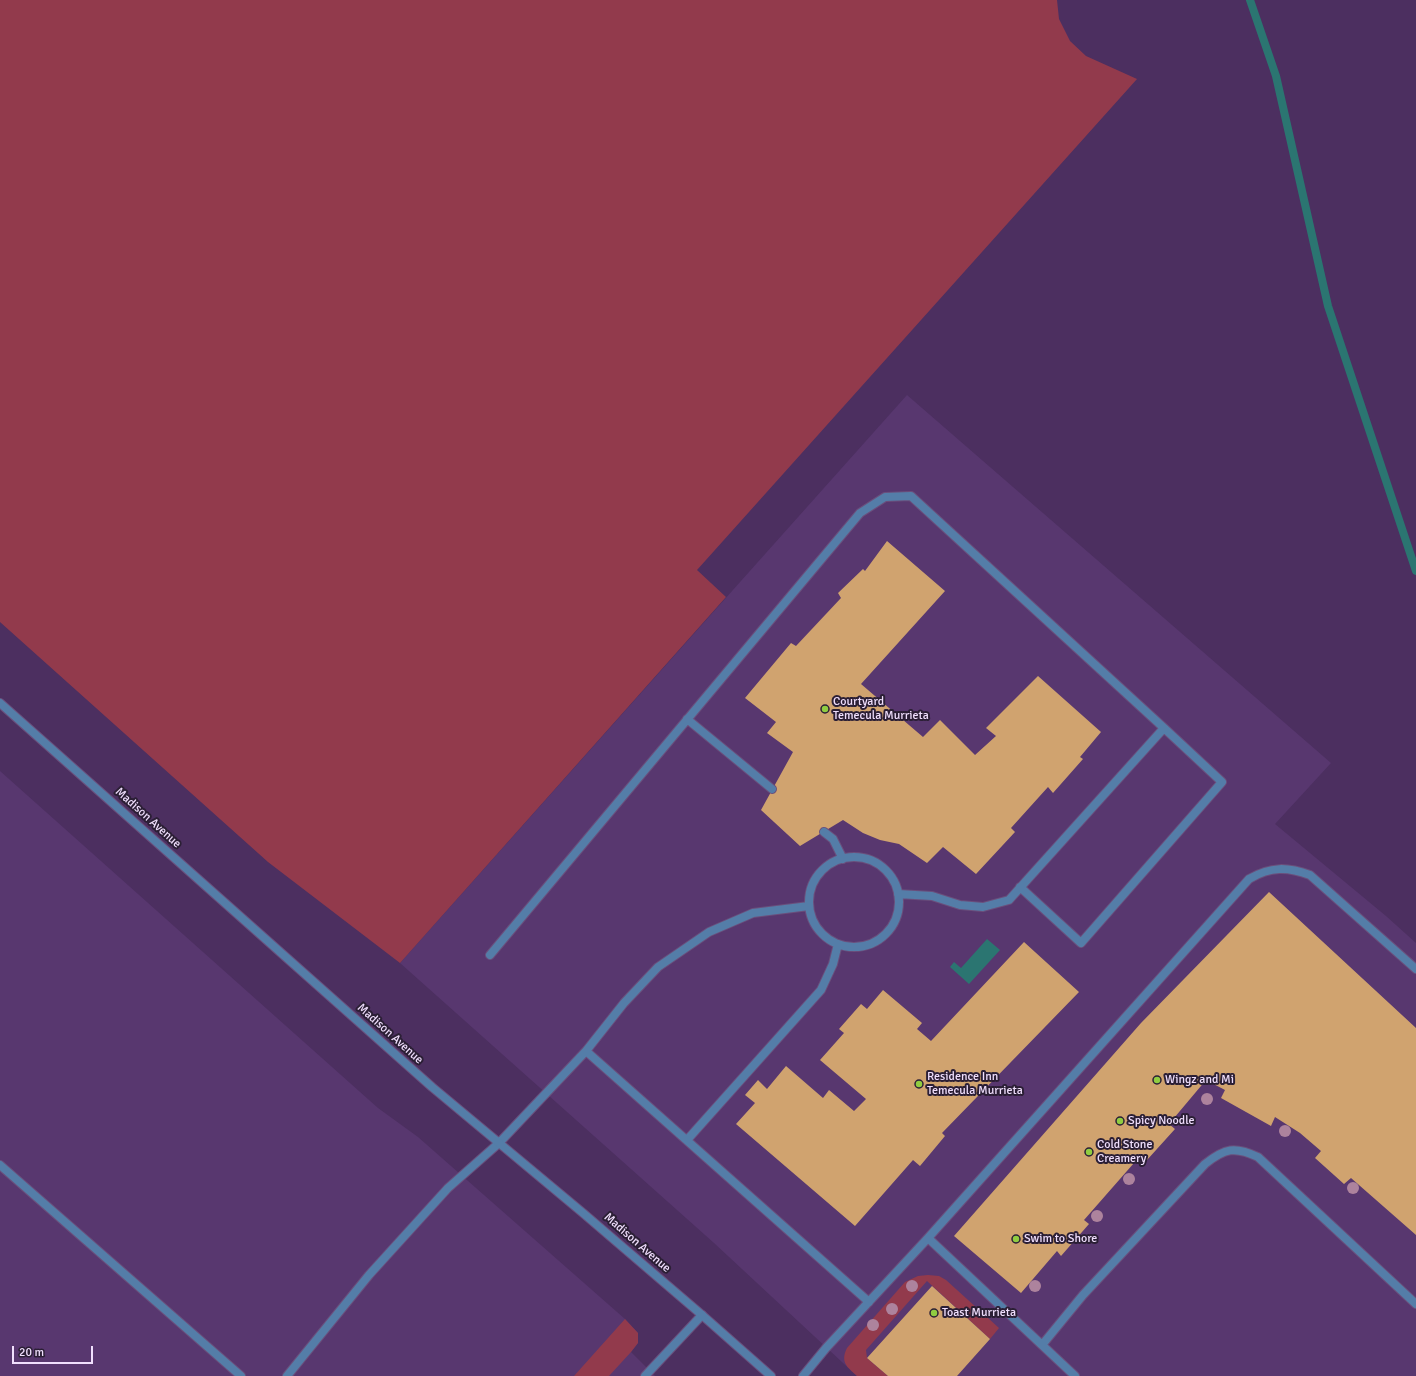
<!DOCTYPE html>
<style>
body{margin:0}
#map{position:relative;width:1416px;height:1376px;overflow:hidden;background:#4c2f60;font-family:Signika,sans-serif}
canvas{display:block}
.scale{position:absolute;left:12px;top:1346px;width:81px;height:18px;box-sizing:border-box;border:2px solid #f0dffd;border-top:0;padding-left:5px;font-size:12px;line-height:14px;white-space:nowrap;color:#f0dffd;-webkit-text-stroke:3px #2b1f35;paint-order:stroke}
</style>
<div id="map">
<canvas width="1416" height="1376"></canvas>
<div class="scale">20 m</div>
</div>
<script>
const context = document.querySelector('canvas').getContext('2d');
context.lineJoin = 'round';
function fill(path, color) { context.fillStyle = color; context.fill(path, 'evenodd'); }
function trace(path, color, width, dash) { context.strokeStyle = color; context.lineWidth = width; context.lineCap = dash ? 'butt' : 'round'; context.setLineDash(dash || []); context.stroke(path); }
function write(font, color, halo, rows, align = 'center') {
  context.font = font + ' Signika,sans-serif'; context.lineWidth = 4; context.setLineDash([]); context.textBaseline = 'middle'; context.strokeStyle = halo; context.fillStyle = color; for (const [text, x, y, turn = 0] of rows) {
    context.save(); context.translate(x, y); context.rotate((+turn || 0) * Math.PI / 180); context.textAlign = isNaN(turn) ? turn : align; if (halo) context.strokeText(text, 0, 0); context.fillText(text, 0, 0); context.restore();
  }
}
const built = new Path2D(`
 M907,395L1331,763L1275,824L1386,916L1416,943V1376H857L714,1243L400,963Z
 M0,771L378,1108L418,1137L625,1319L638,1333V1343L631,1352L655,1376H0Z`);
const green = new Path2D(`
 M0,0H1057L1059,19L1070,41L1086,56L1137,79L697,570L726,597L400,963L268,862L0,622Z
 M928,1275L939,1276L946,1280L999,1328L990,1339L927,1281L866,1350L867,1358L888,1376H857C847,1367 840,1362 847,1348L905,1282L918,1276Z
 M625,1319L638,1333V1343L631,1352L609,1376H574Z`);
const water = new Path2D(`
 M987,939L1000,950L969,984L950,967L954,962L961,968Z`);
const stream = new Path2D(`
 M1250,0L1276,76L1328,306L1416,571`);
const building = new Path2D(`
 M887,541L945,591L861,684L923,737L940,720L975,755L996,736L986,728L1038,676L1101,732L1080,757L1083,759L1053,793L1048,787L1011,828L1015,832L976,874L943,847L927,863L899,844L880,840L863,833L843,820L800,846L761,810L793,752L767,733L776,722L745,698L791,643L796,646L841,598L838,593L863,569L865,571Z
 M1269,892L1416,1028V1235L1351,1178L1344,1184L1315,1158L1321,1151L1300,1133L1275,1117L1271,1126L1221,1098L1225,1090L1206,1080L1169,1124L1175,1129L1147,1160L1141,1155L1084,1220L1089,1224L1061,1256L1057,1251L1021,1293L954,1236L1141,1023Z
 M1024,942L1079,992L942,1133L945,1136L920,1166L913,1160L855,1226L736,1124L755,1103L745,1095L758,1080L767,1089L786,1066L823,1098L829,1090L854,1111L866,1099L820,1060L844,1033L839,1029L861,1004L867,1009L883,990L922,1023L917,1029L931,1041Z
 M932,1286L990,1339L957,1376H888L867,1358Z`);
const service = new Path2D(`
 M687,719L772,789
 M824,832L833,839L843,859
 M809 902a45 45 0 1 1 90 0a45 45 0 1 1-90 0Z
 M898,894L932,896L960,905L983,907L1009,900L1164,728L1222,782L1081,943L1020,887
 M490,955L860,513L885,497L911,496L1164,728
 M586,1051L869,1302
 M687,1140L821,990L833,964L838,944
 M0,1165L241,1376
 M928,1238L1075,1376
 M1042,1345L1083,1295L1205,1164C1225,1148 1235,1146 1258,1157L1416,1304
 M287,1376L369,1275L448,1188L499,1143L586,1051L624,1003L658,967L709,932L753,913L809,906
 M645,1376L702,1315
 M803,1376L826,1348L928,1238L1249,879C1271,866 1288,867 1310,875L1416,969`);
const tertiary = new Path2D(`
 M0,703L432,1087L583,1213L702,1315L771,1376`);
const trees = [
 [1207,1099],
 [1285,1131],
 [1129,1179],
 [1353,1188],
 [1097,1216],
 [912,1286],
 [1035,1286],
 [892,1309],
 [873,1325]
];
const markers = [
 [825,709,4,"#90cd41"],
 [1157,1080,4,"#90cd41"],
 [919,1084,4,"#90cd41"],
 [1120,1121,4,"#90cd41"],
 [1089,1152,4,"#90cd41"],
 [1016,1239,4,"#90cd41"],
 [934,1313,4,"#90cd41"]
];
const poiNames = [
 ["Courtyard",833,702],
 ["Temecula Murrieta",833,716],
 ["Residence Inn",927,1077],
 ["Temecula Murrieta",927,1091],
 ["Wingz and Mi",1165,1080],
 ["Spicy Noodle",1128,1121],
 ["Cold Stone",1097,1145],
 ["Creamery",1097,1159],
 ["Swim to Shore",1024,1239],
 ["Toast Murrieta",942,1313]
];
const streetNames = [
 ["Madison Avenue",148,818,42],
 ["Madison Avenue",390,1034,42],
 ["Madison Avenue",637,1243,41]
];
fill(built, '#58376f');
fill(green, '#923a4c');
fill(water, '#2b7571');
trace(stream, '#2b7571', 8);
fill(building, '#d0a36f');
trace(service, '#6a4f7c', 10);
trace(tertiary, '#6a4f7c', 10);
trace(service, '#547da8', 8);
trace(tertiary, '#547da8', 8);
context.fillStyle = '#ad839d';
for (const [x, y] of trees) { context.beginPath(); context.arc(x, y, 6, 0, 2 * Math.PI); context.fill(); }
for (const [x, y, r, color] of markers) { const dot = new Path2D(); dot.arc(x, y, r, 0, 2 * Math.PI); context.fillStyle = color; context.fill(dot); trace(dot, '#2b1f35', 1.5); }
write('12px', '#f0dffd', '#2b1f35', poiNames, 'left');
write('12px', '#f0dffd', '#2b1f35', streetNames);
</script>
